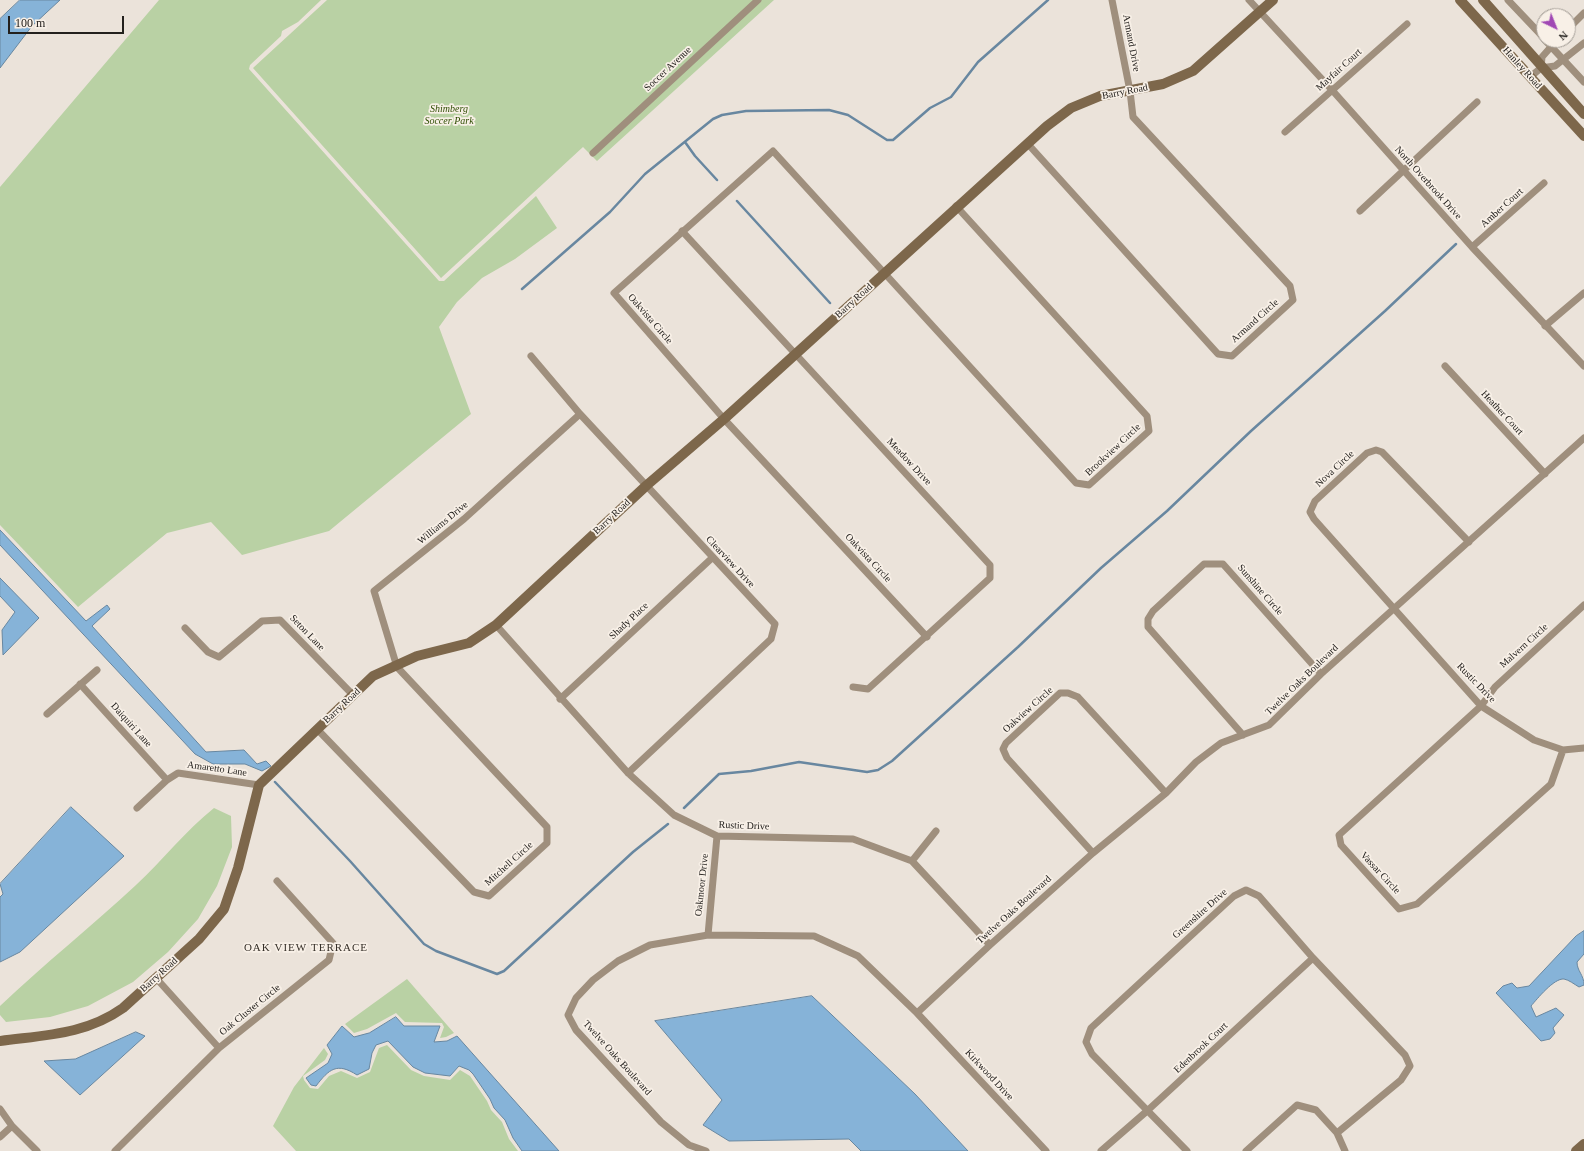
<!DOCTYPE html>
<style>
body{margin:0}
#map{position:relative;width:1584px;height:1151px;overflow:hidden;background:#ebe3da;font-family:"Times New Roman",serif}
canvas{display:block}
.north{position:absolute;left:1536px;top:8px;width:40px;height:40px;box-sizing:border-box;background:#f8f0e7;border:1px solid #a39d96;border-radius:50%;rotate:137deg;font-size:11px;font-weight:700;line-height:16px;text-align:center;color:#23201d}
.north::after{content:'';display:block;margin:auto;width:14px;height:18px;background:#a048b4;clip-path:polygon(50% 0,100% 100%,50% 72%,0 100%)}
.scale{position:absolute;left:8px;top:16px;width:116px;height:18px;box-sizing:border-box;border:2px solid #23201d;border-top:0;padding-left:5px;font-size:12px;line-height:14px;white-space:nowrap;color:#23201d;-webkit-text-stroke:3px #f8f0e7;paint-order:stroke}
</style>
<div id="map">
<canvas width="1584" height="1151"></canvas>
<div class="north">N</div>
<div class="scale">100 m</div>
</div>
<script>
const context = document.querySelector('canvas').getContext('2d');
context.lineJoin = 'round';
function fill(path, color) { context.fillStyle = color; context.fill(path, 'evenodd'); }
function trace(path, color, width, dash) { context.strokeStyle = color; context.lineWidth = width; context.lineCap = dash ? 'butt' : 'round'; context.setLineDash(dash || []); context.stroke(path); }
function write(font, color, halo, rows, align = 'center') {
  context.font = font + ' "Times New Roman",serif'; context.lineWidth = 3.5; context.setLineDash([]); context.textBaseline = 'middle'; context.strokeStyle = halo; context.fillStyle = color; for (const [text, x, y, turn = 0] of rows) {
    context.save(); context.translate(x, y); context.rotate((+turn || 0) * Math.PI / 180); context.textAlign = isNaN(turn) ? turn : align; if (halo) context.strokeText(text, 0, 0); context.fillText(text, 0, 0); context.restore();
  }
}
const green = new Path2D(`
 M159,0H321L298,22L282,31L281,36L250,65L249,69L439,281H444L536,196L557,228L515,259L482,278L457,302L439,327L471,414L329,531L242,555L211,522L167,533L78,607L0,525V187Z
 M327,0H774L597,161L583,147L441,278L253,68Z
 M214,808L231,816L232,847L217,886L198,919L168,952L133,982L88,1006L50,1017L6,1022L0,1015V1006C44,964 92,926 136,885C163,860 185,831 214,808Z
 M407,979L454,1033L446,1037L440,1038L444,1027L442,1023L405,1022L396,1013L367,1029L354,1033L345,1024Z
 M387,1045L411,1070L424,1076L450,1080L460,1070L470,1076L487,1101L491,1110L502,1122L509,1139L518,1151H296L273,1126L294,1087L324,1048L328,1054L325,1060L303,1076L304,1080L310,1088L318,1089L329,1076L341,1071L357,1078L370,1072L379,1048Z`);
const water = new Path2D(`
 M20,0H60L32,26L0,68V19Z
 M0,530L86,621L107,605L110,609L92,626L206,752L244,750L257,764L266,761L271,766L262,771L245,764H213L195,754L0,545Z
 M0,578L39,618L3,655L2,630L15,612L0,596Z
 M71,807L124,856L20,952L0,962V897L3,894L0,884Z
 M1584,931V954L1577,962C1577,971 1584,975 1584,985L1579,987C1574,984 1569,980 1564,979C1554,978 1537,999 1531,1006L1536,1017L1556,1008L1564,1015L1553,1028L1555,1033L1550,1039L1541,1041L1496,993L1503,986L1512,983L1517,988L1529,986L1576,936Z
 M812,996L915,1094L968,1151H861L849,1139L729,1141L703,1125L722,1100L655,1021Z
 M396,1017L404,1026H440L434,1042L447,1041L457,1036L559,1151H522L513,1138L505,1120L494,1108L490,1099L473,1074L469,1070L459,1066L450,1076L425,1073L413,1067L388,1041L376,1045L372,1053L369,1069L357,1075C337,1062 329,1069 316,1086L311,1085L306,1078L328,1063L332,1054L327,1045L342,1026L354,1037L369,1033Z
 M136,1032L145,1036L80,1095L44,1061L75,1059Z`);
const stream = new Path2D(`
 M685,142L695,156L717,180
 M737,201L830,303
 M522,289L610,212L645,174L713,119L722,115L746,111L829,110L848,115L887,140H893L930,108L951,97L978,62L1048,0
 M275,782L350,861L424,944L436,951L497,974L504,971L633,852L668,824
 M684,808L719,774L751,771L799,762L867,772L878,770L892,761L1018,647L1101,568L1167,511L1251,431L1385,311L1456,244`);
const street = new Path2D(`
 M1249,0L1332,90L1472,247L1584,366
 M1508,0L1544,38
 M1568,29L1584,13
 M1545,40L1584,82
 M1541,68L1542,57L1557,40
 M1530,77L1541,68L1555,66L1584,43
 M1285,132L1407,24
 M1027,143L1218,354L1232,356L1293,300L1290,286L1133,117L1130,91L1112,0
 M593,153L758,0
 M1360,211L1477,102
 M682,231L990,565V578L868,689L853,687
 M1472,247L1544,183
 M1545,326L1584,293
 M531,356L580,414L775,624L771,639L628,773
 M1445,366L1545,474
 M1469,542L1382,452L1376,450L1367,453L1315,501L1310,512L1314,519L1481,706L1534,740L1563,750L1584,748
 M496,625L628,773L674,815L717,836L853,839L912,861L990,945
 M185,628L208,652L219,657L262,621L280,620L353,695
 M927,637L724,419L614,293L773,151L1076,483L1089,485L1149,431L1147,416L956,206
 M80,684L167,780
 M560,699L712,558
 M47,714L97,670
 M317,729L474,892L489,896L547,843V827L397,667L374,591L464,519L580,414
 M1243,735L1148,627V619L1153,611L1204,564H1223L1321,674
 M1563,750L1551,784L1417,904L1399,909L1341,845L1339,835L1481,706L1495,687L1584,605
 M137,808L167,780L178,773L259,785
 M1093,853L1007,758L1003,749L1006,743L1060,693H1068L1078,697L1166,793
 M912,861L936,831
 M708,935L717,836
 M156,978L219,1048
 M917,1013L990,945L1093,853L1166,793L1196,762L1221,743L1269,725L1321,674L1584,438
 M0,1109L12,1126L37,1151
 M0,1137L12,1126
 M115,1151L219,1048L329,960L333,943L277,881
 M706,1151L689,1145L661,1122L576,1030L568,1015L576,998L593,980L618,961L650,945L708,935L814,936L858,956L917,1013L1046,1151
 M1101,1151L1147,1111L1313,958
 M1187,1151L1092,1054L1086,1042L1091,1028L1234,896L1246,890L1259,896L1313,958L1405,1055L1410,1066L1401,1080L1337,1133
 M1246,1151L1297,1105L1316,1110L1337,1133L1345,1151`);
const secondary = new Path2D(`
 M1460,0L1584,136
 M1483,0L1584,114
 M0,1041C44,1035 85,1035 123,1008L199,939L224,909L238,868L259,785L373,676L417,656L469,643L496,625L647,485L724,419L1047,126L1071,108L1100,96L1163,84L1193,71L1273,0
 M1576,1151L1584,1144`);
const streetNames = [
 ["Armand Drive",1131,43,79],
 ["Hanley Road",1522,68,48],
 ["Soccer Avenue",668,69,-43],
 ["Mayfair Court",1339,70,-42],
 ["Barry Road",1125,92,-11],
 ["North Overbrook Drive",1428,183,48],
 ["Amber Court",1502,208,-42],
 ["Barry Road",854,301,-42],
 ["Oakvista Circle",650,319,49],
 ["Armand Circle",1255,321,-42],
 ["Heather Court",1502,413,47],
 ["Brookview Circle",1113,450,-43],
 ["Meadow Drive",909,462,47],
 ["Nova Circle",1335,469,-43],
 ["Barry Road",612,517,-43],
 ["Williams Drive",443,523,-39],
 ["Oakvista Circle",868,558,47],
 ["Clearview Drive",730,562,47],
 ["Sunshine Circle",1260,590,49],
 ["Shady Place",629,621,-43],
 ["Seton Lane",307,633,46],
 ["Malvern Circle",1524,646,-42],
 ["Twelve Oaks Boulevard",1302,680,-44],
 ["Rustic Drive",1476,683,46],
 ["Barry Road",342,706,-43],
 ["Oakview Circle",1028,710,-42],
 ["Daiquiri Lane",131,725,48],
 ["Amaretto Lane",217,769,8],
 ["Rustic Drive",744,826,2],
 ["Mitchell Circle",509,864,-42],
 ["Vassar Circle",1380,873,47],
 ["Oakmoor Drive",702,885,-84],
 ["Twelve Oaks Boulevard",1014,910,-42],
 ["Greenshire Drive",1200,914,-42],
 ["Barry Road",159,975,-42],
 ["Oak Cluster Circle",250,1010,-39],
 ["Edenbrook Court",1201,1048,-43],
 ["Twelve Oaks Boulevard",617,1058,48],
 ["Kirkwood Drive",989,1075,47]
];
const parkNames = [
 ["Shimberg",449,109],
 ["Soccer Park",449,121]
];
const neighbourhoodNames = [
 ["OAK VIEW TERRACE",306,948]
];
fill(green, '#b9d1a4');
fill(water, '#86b3d8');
trace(water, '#6887a0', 1);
trace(stream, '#6887a0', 2.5);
trace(street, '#9f8f7d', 7);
trace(secondary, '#7d674b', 10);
write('10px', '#23201d', '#f8f0e7', streetNames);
write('italic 10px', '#2f4e03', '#f8f0e7', parkNames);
context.letterSpacing = '1px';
write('11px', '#352f28', '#f8f0e7', neighbourhoodNames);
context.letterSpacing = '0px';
</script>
